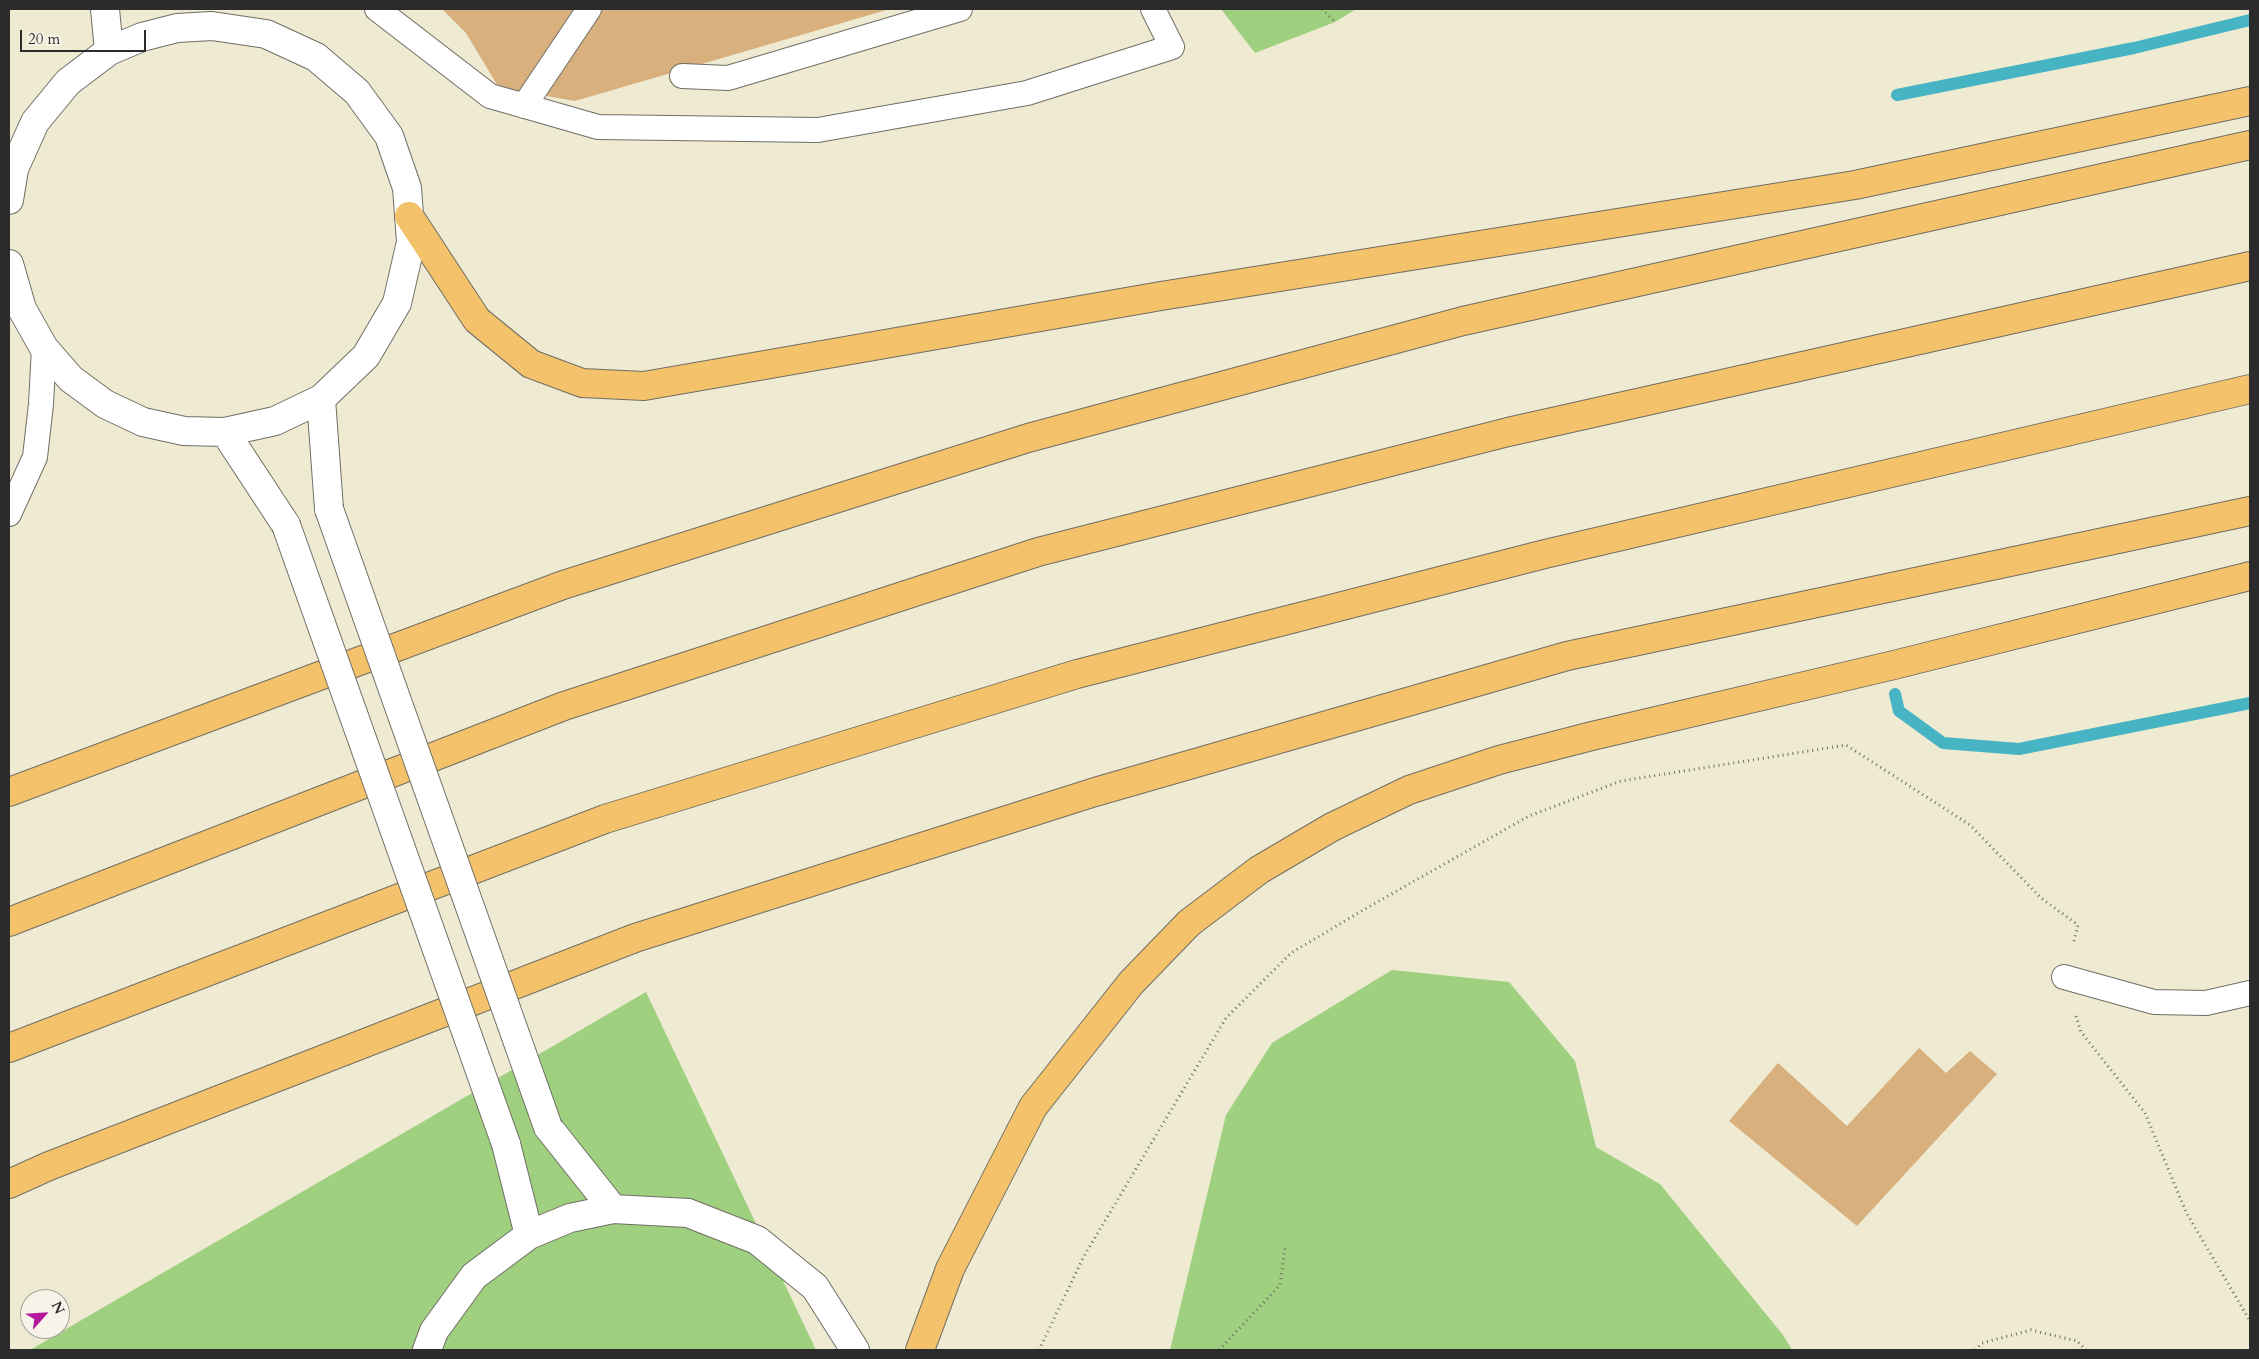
<!DOCTYPE html>
<style>
body{margin:0}
#map{position:relative;width:2259px;height:1359px;overflow:hidden;background:#efead2;font-family:Cardo,serif}
canvas{display:block}
.frame{position:absolute;inset:0;border:10px solid #2b2b2b;pointer-events:none}
.north{position:absolute;left:20px;top:1289px;width:50px;height:50px;box-sizing:border-box;background:#f7f3e8;border:1px solid #a5a39c;border-radius:50%;rotate:64deg;font-size:14px;font-weight:700;line-height:20px;text-align:center;color:#2b2b2b}
.north::after{content:'';display:block;margin:auto;width:18px;height:22px;background:#b5179e;clip-path:polygon(50% 0,100% 100%,50% 72%,0 100%)}
.scale{position:absolute;left:20px;top:30px;width:126px;height:22px;box-sizing:border-box;border:2px solid #2b2b2b;border-top:0;padding-left:6px;font-size:15px;line-height:18px;white-space:nowrap;color:#2b2b2b;-webkit-text-stroke:4px #f7f3e8;paint-order:stroke}
</style>
<div id="map">
<canvas width="2259" height="1359"></canvas>
<div class="frame"></div>
<div class="north">N</div>
<div class="scale">20 m</div>
</div>
<script>
const context = document.querySelector('canvas').getContext('2d');
context.lineJoin = 'round';
function fill(path, color) { context.fillStyle = color; context.fill(path, 'evenodd'); }
function trace(path, color, width, dash) { context.strokeStyle = color; context.lineWidth = width; context.lineCap = dash ? 'butt' : 'round'; context.setLineDash(dash || []); context.stroke(path); }
const green = new Path2D(`
 M1221,9H1356L1335,22L1255,53Z
 M1392,970L1509,982L1575,1061L1596,1147L1660,1184L1783,1335L1792,1350H1170L1226,1115L1272,1043Z
 M646,992L816,1350H30Z`);
const stream = new Path2D(`
 M1897,95L2134,48L2250,20
 M1895,694L1899,711L1943,743L2019,749L2250,703`);
const building = new Path2D(`
 M442,9H890L575,101L499,88L466,33Z
 M1919,1048L1946,1073L1970,1051L1997,1074L1857,1226L1729,1121L1778,1063L1847,1126Z`);
const path = new Path2D(`
 M1322,9L1335,22
 M2076,1016L2081,1032L2145,1113L2186,1212L2250,1321
 M1039,1350L1084,1256L1226,1018L1291,953L1365,909L1529,816L1621,781L1846,745L1970,825L2041,898L2078,925L2073,945
 M1219,1350L1280,1285L1285,1248
 M1975,1350L1982,1343L2031,1330L2077,1341L2086,1350`);
const service = new Path2D(`
 M377,9L490,96L598,127L818,130L1027,93L1172,47L1153,9
 M682,76L728,78L960,9
 M524,106L589,9
 M9,514L35,457L41,404L44,348
 M2064,977L2154,1002L2206,1003L2250,993`);
const minor = new Path2D(`
 M105,9L109,51
 M9,200L14,169L35,122L68,82L109,51L142,37L177,28L212,26L266,34L316,57L357,92L389,136L407,188L411,242L397,303L366,356L321,399L275,421L225,432L184,431L143,422L105,404L71,379L44,348L22,309L9,264
 M321,399L329,509
 M225,432L286,525
 M548,1127L613,1209
 M506,1144L529,1235
 M427,1350L434,1331L474,1276L529,1235L570,1218L613,1209L688,1213L757,1240L815,1287L855,1350`);
const trunk = new Path2D(`
 M409,216L477,320L531,364L582,383L644,386L1161,296L1855,185L2250,101
 M9,792L563,585L1028,438L1463,321L2250,145
 M9,1184L49,1166L635,938L1095,792L1567,656L2250,511
 M920,1350L950,1269L1033,1107L1131,983L1189,923L1259,870L1332,827L1409,790L1499,760L1592,736L1894,665L2250,576`);
const motorway = new Path2D(`
 M9,922L564,706L1038,552L1508,432L2250,266
 M9,1048L605,819L1077,674L1545,554L2250,389`);
const minorBridge = new Path2D(`
 M329,509L548,1127
 M286,525L506,1144`);
fill(green, '#9ed07f');
trace(stream, '#47b4c4', 12);
fill(building, '#d8b07e');
trace(service, '#706e65', 26);
trace(minor, '#706e65', 30);
trace(trunk, '#706e65', 30);
trace(motorway, '#706e65', 30);
trace(path, '#706e65', 3, [1, 4]);
trace(service, '#fff', 24);
trace(minor, '#fff', 28);
trace(trunk, '#f3c26a', 28);
trace(motorway, '#f3c26a', 28);
trace(minorBridge, '#706e65', 30, []);
trace(minorBridge, '#fff', 28);
</script>
